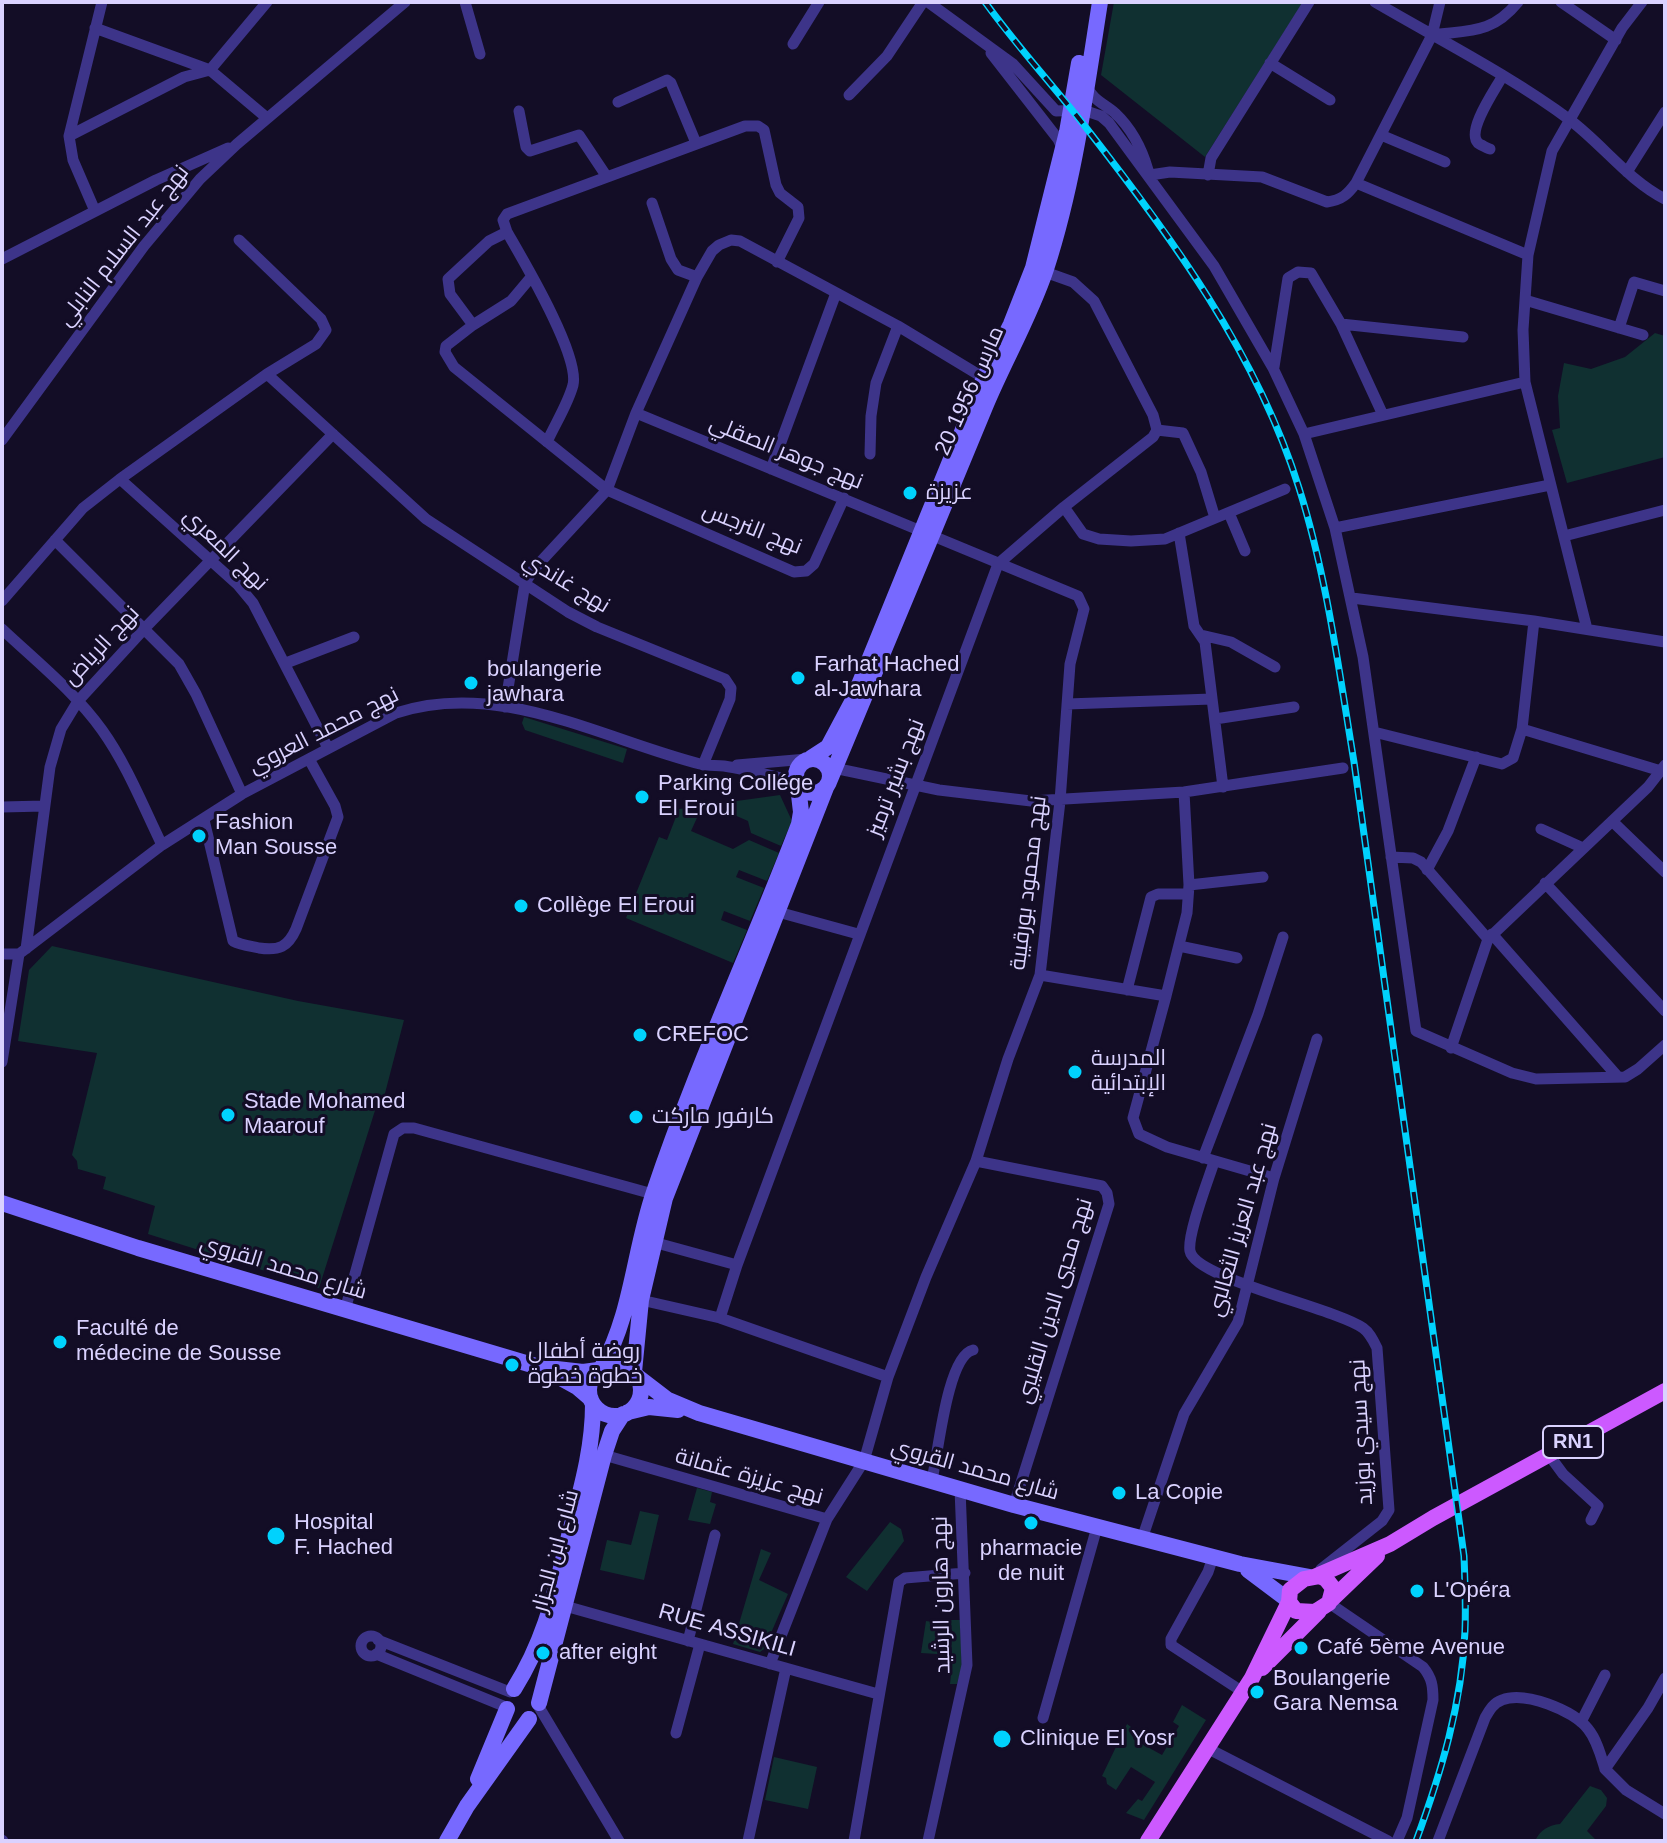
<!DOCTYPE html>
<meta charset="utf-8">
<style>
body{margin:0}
#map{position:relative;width:1667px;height:1843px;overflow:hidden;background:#130d26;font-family:Helvetica,sans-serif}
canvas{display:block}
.frame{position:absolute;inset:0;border:4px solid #dad2ff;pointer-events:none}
</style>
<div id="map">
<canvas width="1667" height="1843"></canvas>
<div class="frame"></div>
</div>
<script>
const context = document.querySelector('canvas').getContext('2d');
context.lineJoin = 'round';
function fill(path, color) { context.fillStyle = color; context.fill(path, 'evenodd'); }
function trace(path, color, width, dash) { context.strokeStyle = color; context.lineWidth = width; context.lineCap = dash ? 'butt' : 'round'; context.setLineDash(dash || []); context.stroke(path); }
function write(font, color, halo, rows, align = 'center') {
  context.font = font + ' Helvetica,Cairo,sans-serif'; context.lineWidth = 6; context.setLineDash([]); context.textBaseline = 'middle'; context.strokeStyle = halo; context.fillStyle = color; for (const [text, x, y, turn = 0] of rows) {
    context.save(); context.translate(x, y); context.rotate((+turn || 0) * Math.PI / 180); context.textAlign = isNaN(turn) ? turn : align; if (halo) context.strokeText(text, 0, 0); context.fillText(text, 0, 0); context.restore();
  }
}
const green = new Path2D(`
 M1114,2H1303L1205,157L1101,75Z
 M1655,333L1665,336V457L1567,483L1552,430L1560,428L1558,396L1564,363L1591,369L1625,357Z
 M524,717L627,749L623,763L525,730L522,723Z
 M780,795L792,821L781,846L751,833L748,821L716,807L701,809L691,831L733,849L749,840L779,853L767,881L739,870L736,877L764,888L750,921L724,911L721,920L747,930L733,963L626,918L659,837L667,840L679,809Z
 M52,946L298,1001L404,1020L383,1101H378L319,1288L148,1234L155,1206L103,1189L106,1177L78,1169L77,1161L72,1155L97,1053L18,1041L29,970Z
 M697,1488L712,1492L710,1502L716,1504L710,1524L688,1520Z
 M640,1511L659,1515L644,1580L600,1570L607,1540L631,1545Z
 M890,1522L901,1529L904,1541L867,1591L846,1577Z
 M761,1549L771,1553L759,1580L788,1594L764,1649L760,1652L733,1644Z
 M941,1620H960L962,1666L957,1684H950L953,1655L921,1653L926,1621L939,1623Z
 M1182,1705L1206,1720L1144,1820L1126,1813L1138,1799L1142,1801L1155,1782L1131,1767L1116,1790L1107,1784L1106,1778L1102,1776L1127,1724L1131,1727L1130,1731L1135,1735L1133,1739L1162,1755L1179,1726L1173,1722Z
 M774,1757L817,1767L808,1809L765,1800Z
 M1590,1786L1601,1790L1607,1798L1606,1806L1587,1831L1597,1841H1535C1540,1830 1549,1825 1560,1824Z`);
const minor = new Path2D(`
 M465,2L480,54
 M928,2L1013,64L1056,111L1083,110L1101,116L1109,123L1214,266L1273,368L1304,434L1335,528L1363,657L1416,1031L1512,1073L1536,1079L1625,1077L1638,1069L1665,1045
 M1375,2C1438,39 1511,76 1570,120C1603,145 1628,180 1665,199
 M1561,2L1616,40
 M95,28L210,70L267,118
 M1432,35C1470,30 1492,34 1518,2
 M793,44L819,2
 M991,53L1058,139L1063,150
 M1270,63L1330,100
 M1087,86C1092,100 1105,104 1115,113C1132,129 1142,149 1148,170
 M849,95L887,56L923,2
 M618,102L667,80L671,83L696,143
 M519,111L526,147L530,151L579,135L607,177
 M1381,135L1445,162
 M69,136L184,77L210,70L267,2
 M1490,149C1489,149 1479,144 1478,143C1466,131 1495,90 1502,77
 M1627,172L1665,112
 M1150,175L1170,172L1262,177L1327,202C1342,200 1348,194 1356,183L1432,35L1440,2
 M1208,175L1211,158L1309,2
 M1356,183L1528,255
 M652,203L671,259L678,270L697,277
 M95,211L73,160L69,136L102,2
 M507,232C523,260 580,355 573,385C568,404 555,424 547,442
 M2,259L156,180L228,148
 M777,262L799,218L798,207L780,193L776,185L764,130L758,126H745L507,214L503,220L507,232L489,241L448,279L450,294L473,325L446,346L445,352L454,367L607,490L794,572L806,571L814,564L844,498
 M1525,300L1643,335
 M1341,324L1463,337
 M473,325L511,301L532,276
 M1619,328L1634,282L1665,291
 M1274,367L1288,278L1298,272L1311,273L1341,324L1383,415
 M267,374L426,519L568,612L597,627L725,679L731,688L730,699L703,765
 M636,413L1078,596L1084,609L1070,664L1060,801L1040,975L1008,1059L976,1161L926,1277L888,1377L864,1461L827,1519
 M1157,430L1183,433L1201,472L1215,518
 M1304,434L1525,382
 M2,440L144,246L200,179L237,144L405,2
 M870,454L871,416L876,383L898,326
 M771,469L836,293
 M120,479L238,585L253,603L328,748
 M1064,507L1083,534L1099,539L1131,541L1165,539L1285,489
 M1229,513L1245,551
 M1335,528L1550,485
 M1179,533L1194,626L1205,642L1223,787
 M1564,536L1665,510
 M55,540L179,664L196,694L242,794
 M1352,598L1534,621L1665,642
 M2,601L83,508L120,479L267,374L316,344L326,330L321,319L239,240
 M1534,621L1522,729L1661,771
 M2,629C36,661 75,692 102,730C127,765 143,806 162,845
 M1587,629L1525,382L1523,330L1528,255L1552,151L1622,28L1642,2
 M1201,635L1231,642L1275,667
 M286,663L354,637
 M1067,704L1212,699
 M505,707L525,583L533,570L607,490L636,413L697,277L712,251L719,245L731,240L740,241L898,326L984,378
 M1215,719L1294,707
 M1374,732L1502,764L1513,758L1522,729
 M737,765L807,759
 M829,767L939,790L1031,801L1184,792L1343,768
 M2,807L44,806
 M204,820L233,941C241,945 250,946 259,948C279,951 288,947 296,929L338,817L335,806L309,759
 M1612,821L1665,872
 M1541,829L1583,848
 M1391,857L1413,858L1421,862L1488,939
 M1427,870L1448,831L1476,757
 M1545,883L1665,1011
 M1189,885L1263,877
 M778,912L858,934
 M1492,934L1618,1077
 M1179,946L1237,958
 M26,949L50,767L61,729L78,701L145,628L333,434
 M2,954H19
 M1040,975L1166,996L1133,1118L1139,1134L1167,1147L1274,1178
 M1127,990L1151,897L1158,894H1188
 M1166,996L1187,913L1189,885L1184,792
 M1451,1048L1488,939L1648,787L1665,765
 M2,1062L19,954L162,845L242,794L396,713C499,679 602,739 700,764C708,766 716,765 724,766C748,770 772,776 796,781
 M1203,1158L1258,1014L1283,937
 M976,1161L1102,1186L1107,1193L1109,1204L1014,1505
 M1214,1162C1208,1181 1187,1234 1190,1251C1195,1279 1335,1308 1363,1328C1370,1333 1373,1340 1377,1348L1389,1510L1382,1521L1321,1569
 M653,1242L737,1265L998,564L1064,507L1153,437L1157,430L1153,415L1094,301L1073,282L1045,272
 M641,1300L720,1318L888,1377
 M345,1310L394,1134L403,1128H414L660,1196
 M720,1318L737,1265
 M604,1455L827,1519L770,1664
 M1549,1455L1563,1474L1598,1506L1591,1520
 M932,1480C938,1455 947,1356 973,1350
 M1142,1539L1184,1414L1238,1322L1274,1178L1317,1039
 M1213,1557L1208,1572L1171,1639V1645L1243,1692
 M1329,1603L1423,1667C1432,1678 1433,1686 1433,1700L1407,1818L1397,1841
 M565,1606L878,1694
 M361 1646a10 10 0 1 1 20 0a10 10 0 1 1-20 0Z
 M378,1640L510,1692
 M688,1641L715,1535
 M376,1654L506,1707
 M1665,1678L1648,1708L1605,1769L1626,1790L1665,1814
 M539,1707L619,1841
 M1043,1718L1097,1527
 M1581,1722L1605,1675
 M676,1733L700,1644
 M1207,1748L1388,1841
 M2,1840L3,1841
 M748,1841L786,1668
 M854,1841L899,1582L905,1578L965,1573
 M928,1841L967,1665L960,1489
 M1438,1841L1485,1718C1489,1711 1493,1703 1502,1700C1525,1691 1573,1710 1588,1729C1597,1740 1601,1756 1605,1769`);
const secondary = new Path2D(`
 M811,758L828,747L852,702L984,378L1011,324L1033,268L1067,132L1079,63
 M796 776a17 17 0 1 1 34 0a17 17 0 1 1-34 0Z
 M829,782C882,657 933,532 985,407C1004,361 1030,317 1046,269C1074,183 1086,91 1100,2
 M2,1203L138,1248L539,1367L583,1372L598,1370
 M589 1390a26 26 0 1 1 52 0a26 26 0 1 1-52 0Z
 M602,1367C632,1314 634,1250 654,1192C696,1067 752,947 799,824L801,812L798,786
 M548,1371L577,1387L591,1399
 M634,1372L641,1300L665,1198L827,785
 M638,1377L668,1400L699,1413L1014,1505L1240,1564L1310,1577
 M628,1412L649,1407L678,1410
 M1248,1570L1288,1600
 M514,1689C547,1636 555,1591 570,1532C581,1489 593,1449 593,1404
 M539,1703L604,1455L612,1431L623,1414
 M478,1779L507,1709
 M447,1841L467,1806L529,1719`);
const primary = new Path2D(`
 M1320,1576L1326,1579L1333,1588L1329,1603L1315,1612L1296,1611L1289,1602L1290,1590L1304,1579Z
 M1314,1577L1390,1544L1433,1518L1665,1391
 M1331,1600L1377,1556
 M1262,1668L1319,1611
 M1148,1841L1252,1678L1289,1602`);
const rail = new Path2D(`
 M985,2C1016,45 1051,83 1084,125C1170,235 1257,353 1299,488C1327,577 1339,671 1354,762L1464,1556C1465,1581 1466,1606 1465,1631C1462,1704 1441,1773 1416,1841`);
const markers = [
 [910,493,8,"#00d2fd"],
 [798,678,8,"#00d2fd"],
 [471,683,8,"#00d2fd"],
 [642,797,8,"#00d2fd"],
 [199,836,8,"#00d2fd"],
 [521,906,8,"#00d2fd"],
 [640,1035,8,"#00d2fd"],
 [1075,1072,8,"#00d2fd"],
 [228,1115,8,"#00d2fd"],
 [636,1117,8,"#00d2fd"],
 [60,1342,8,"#00d2fd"],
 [512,1365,8,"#00d2fd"],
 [1119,1493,8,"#00d2fd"],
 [1031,1523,8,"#00d2fd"],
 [276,1536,10,"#00d2fd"],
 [1417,1591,8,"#00d2fd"],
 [1301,1648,8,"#00d2fd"],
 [543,1653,8,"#00d2fd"],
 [1257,1692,8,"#00d2fd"],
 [1002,1739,10,"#00d2fd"]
];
const shields = [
 [1573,1442,60]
];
const shieldNames = [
 ["RN1",1573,1442]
];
const streetNames = [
 ["نهج عبد السلام النابلي",124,246,-52],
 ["20 مارس 1956",970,391,-66],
 ["نهج جوهر الصقلي",786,453,22],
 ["نهج النرجس",752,529,22],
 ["نهج المعري",225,550,44],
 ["نهج غاندي",566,583,31],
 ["نهج الرياض",102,646,-47],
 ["نهج محمد العروي",324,731,-27],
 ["نهج بشير ترميز",896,778,-69],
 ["نهج محمود بورقيبة",1029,883,-83],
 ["نهج عبد العزيز الثعالبي",1243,1220,-74],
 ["شارع محمد القروي",283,1268,17],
 ["نهج محيي الدين القليبي",1055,1301,-73],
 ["نهج سيدي بوزيد",1362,1432,-93],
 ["شارع محمد القروي",975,1470,16],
 ["نهج عزيزة عثمانة",749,1477,16],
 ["شارع ابن الجزار",556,1551,-75],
 ["نهج هارون الرشيد",942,1595,-91],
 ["RUE ASSIKILI",727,1631,16]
];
const poiNames = [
 ["عزيزة",926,493],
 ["Farhat Hached",814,665],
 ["al-Jawhara",814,690],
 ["boulangerie",487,670],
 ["jawhara",487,695],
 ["Parking Collége",658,784],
 ["El Eroui",658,809],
 ["Fashion",215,823],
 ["Man Sousse",215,848],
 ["Collège El Eroui",537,906],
 ["CREFOC",656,1035],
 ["المدرسة",1091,1059],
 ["الإبتدائية",1091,1084],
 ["Stade Mohamed",244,1102],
 ["Maarouf",244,1127],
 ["كارفور ماركت",652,1117],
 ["Faculté de",76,1329],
 ["médecine de Sousse",76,1354],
 ["روضة أطفال",528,1352],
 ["خطوة خطوة",528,1377],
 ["La Copie",1135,1493],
 ["Hospital",294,1523],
 ["F. Hached",294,1548],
 ["pharmacie",1031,1549,"center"],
 ["de nuit",1031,1574,"center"],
 ["L'Opéra",1433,1591],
 ["Café 5ème Avenue",1317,1648],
 ["after eight",559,1653],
 ["Boulangerie",1273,1679],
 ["Gara Nemsa",1273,1704],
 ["Clinique El Yosr",1020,1739]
];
fill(green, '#103031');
trace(minor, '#3d3489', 11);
trace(secondary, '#7769ff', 16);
trace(primary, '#cc59ff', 16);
trace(rail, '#00d2fd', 7);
trace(rail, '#130d26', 4, [12]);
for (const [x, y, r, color] of markers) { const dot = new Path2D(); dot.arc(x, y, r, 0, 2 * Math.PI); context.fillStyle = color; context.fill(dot); trace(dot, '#130d26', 3); }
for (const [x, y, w] of shields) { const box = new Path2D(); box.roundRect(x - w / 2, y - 16, w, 32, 6); context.fillStyle = '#130d26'; context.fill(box); trace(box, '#dad2ff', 2); }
write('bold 20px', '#dad2ff', null, shieldNames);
write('22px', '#dad2ff', '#130d26', streetNames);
write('22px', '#dad2ff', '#130d26', poiNames, 'left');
</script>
